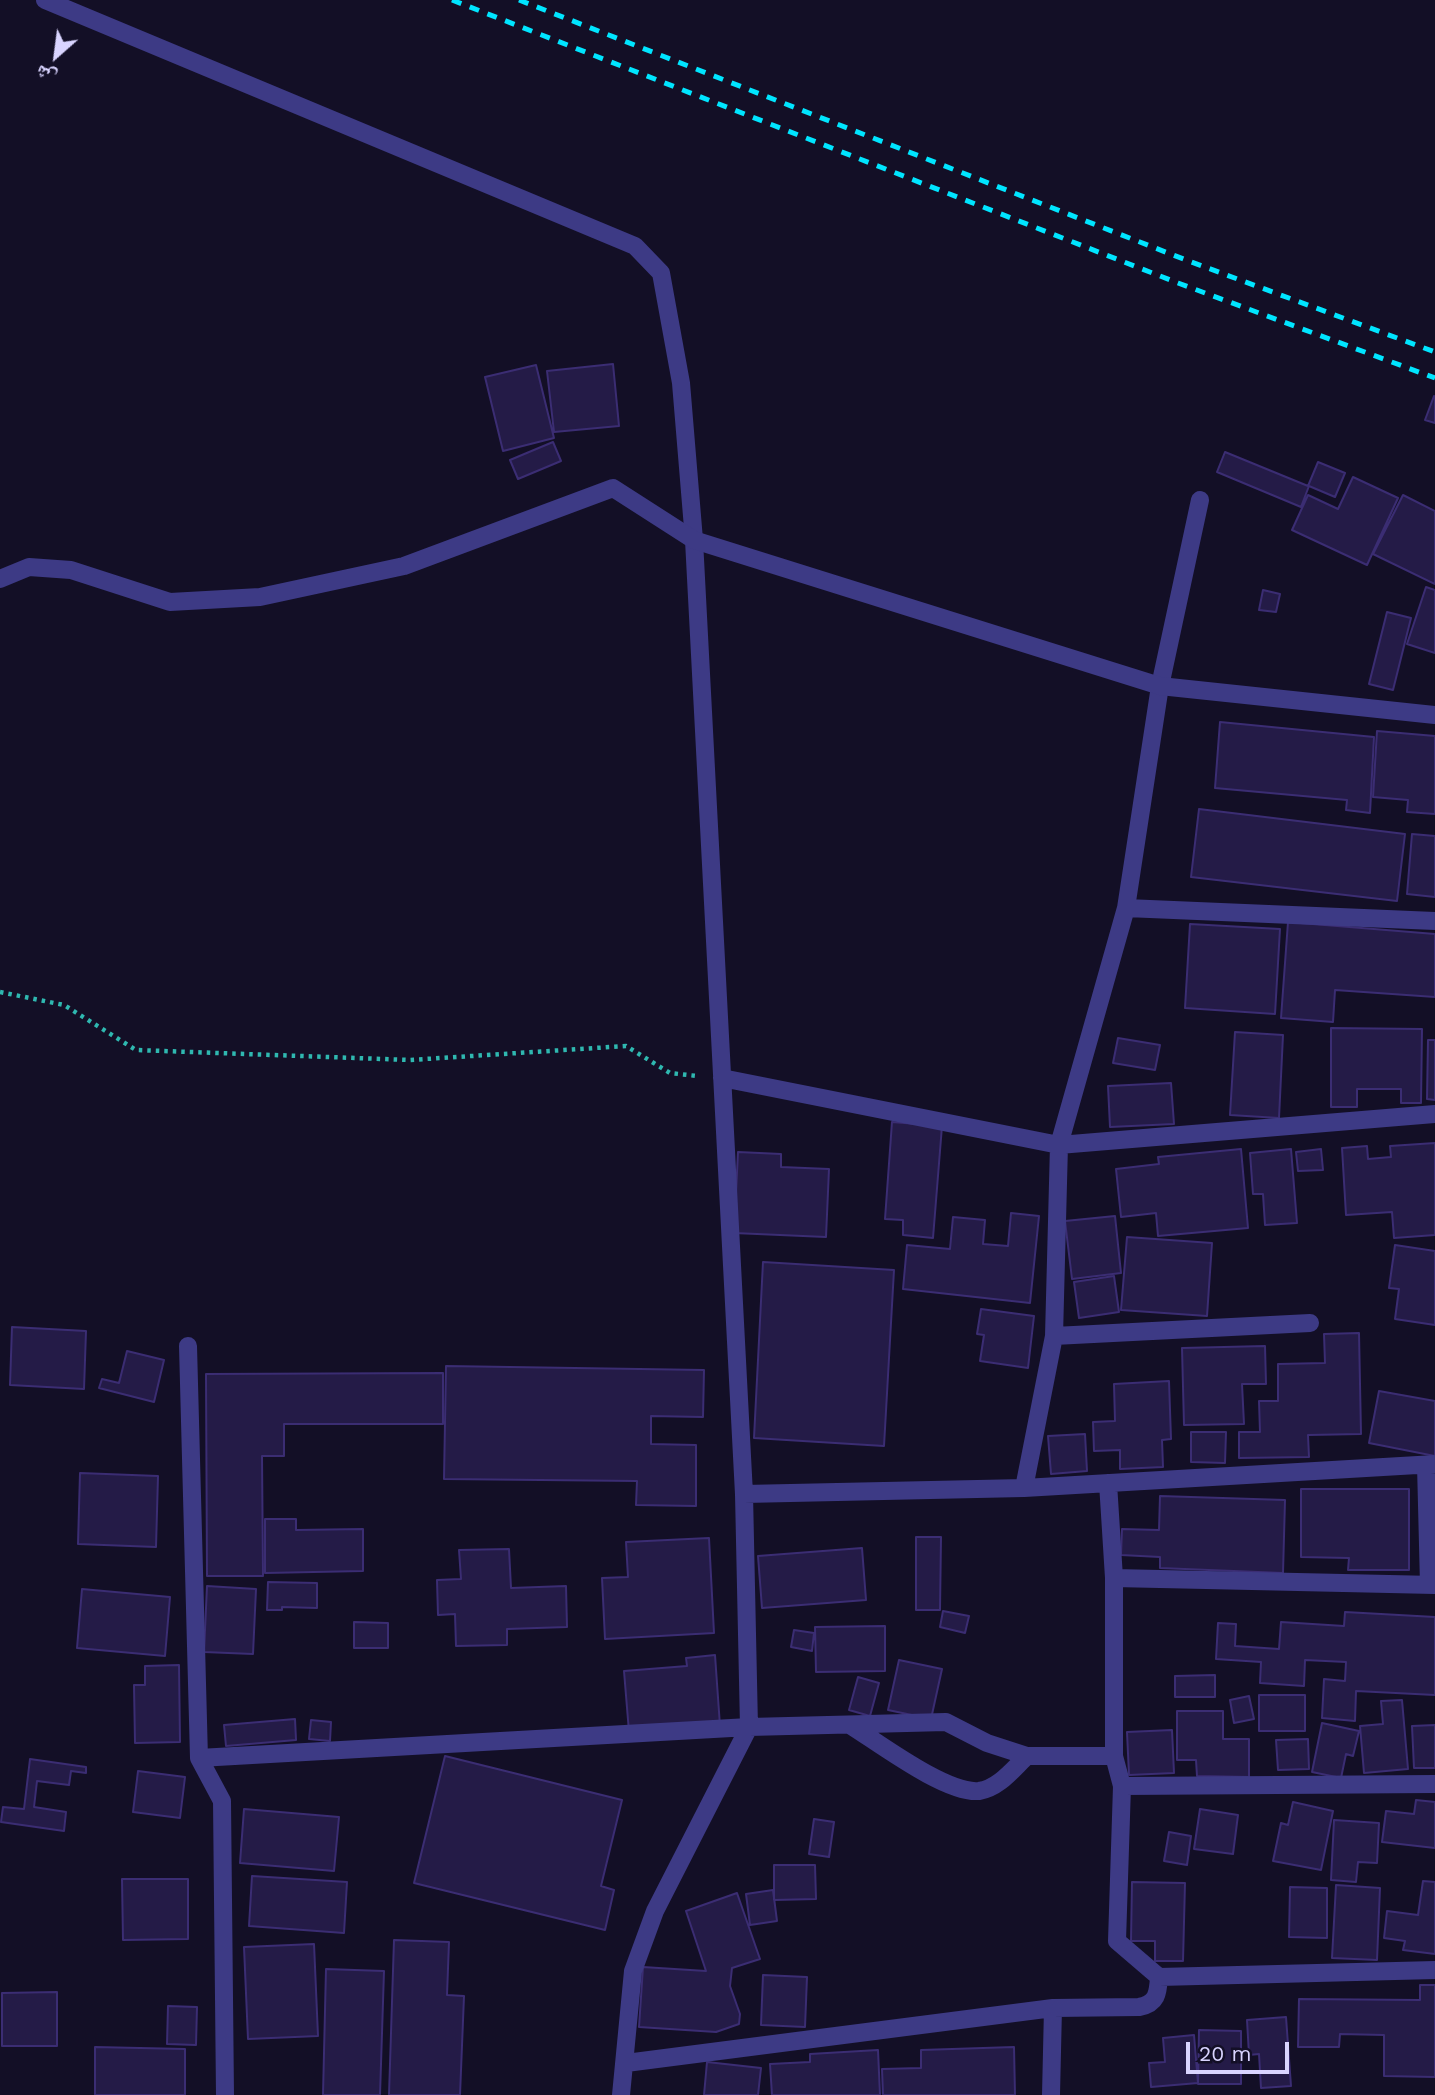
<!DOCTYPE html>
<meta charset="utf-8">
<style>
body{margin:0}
#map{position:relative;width:1435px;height:2095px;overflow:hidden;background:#130f26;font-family:"Work Sans","Noto Naskh Arabic",sans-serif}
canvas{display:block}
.north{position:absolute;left:21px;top:21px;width:70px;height:70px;-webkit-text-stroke:5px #130f26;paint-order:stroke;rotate:208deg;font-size:19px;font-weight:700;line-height:28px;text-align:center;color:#d9d4ff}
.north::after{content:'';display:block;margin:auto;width:24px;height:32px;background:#d9d4ff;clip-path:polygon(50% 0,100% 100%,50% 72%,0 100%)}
.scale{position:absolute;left:1186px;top:2042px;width:103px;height:32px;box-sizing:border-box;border:4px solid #d9d4ff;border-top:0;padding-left:9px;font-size:21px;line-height:24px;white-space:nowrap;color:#d9d4ff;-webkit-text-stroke:5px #130f26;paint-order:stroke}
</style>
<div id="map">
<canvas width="1435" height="2095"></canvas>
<div class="north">ش</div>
<div class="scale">20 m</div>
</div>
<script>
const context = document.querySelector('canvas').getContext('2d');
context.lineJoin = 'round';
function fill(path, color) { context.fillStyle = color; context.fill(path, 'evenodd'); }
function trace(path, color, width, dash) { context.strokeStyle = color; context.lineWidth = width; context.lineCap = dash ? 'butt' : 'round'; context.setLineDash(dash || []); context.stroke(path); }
const building = new Path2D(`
 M613,364L619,426L554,432L547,371Z
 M536,365L554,438L503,451L485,377Z
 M1434,396L1435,397V423L1425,420Z
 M553,442L561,461L518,479L510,460Z
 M1225,452L1308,486L1318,462L1345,473L1335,497L1309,486L1301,507L1217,472Z
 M1353,477L1398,498L1367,565L1292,530L1308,495L1338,509Z
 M1403,495L1435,511V584L1373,554Z
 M1426,587L1435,590V653L1407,644Z
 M1263,590L1280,594L1276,612L1259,610Z
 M1387,612L1411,618L1393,690L1369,684Z
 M1220,722L1374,737L1370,813L1346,810L1347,800L1215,788Z
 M1377,731L1435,736V814L1407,812L1408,800L1373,797Z
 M1199,809L1405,834L1397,901L1191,877Z
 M1412,834L1435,836V897L1407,894Z
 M1288,922L1435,934V997L1335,990L1333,1022L1281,1018Z
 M1190,924L1280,929L1275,1014L1185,1008Z
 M1331,1028L1422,1029L1421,1103H1401V1089H1357V1107H1331Z
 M1235,1032L1283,1035L1279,1118L1230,1115Z
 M1118,1038L1160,1045L1155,1070L1113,1063Z
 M1428,1040H1435V1100L1427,1099Z
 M1171,1083L1174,1124L1110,1127L1108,1086Z
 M892,1122L942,1126L933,1238L903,1235V1220L885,1219Z
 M1435,1143V1235L1394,1238L1392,1212L1346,1215L1342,1148L1367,1146L1368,1159L1391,1157L1390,1146Z
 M1241,1149L1248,1228L1158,1236L1156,1213L1121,1217L1116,1169L1159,1164L1158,1157Z
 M1291,1149L1297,1223L1265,1225L1263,1194H1253L1250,1153Z
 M1321,1149L1323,1170L1298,1171L1296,1152Z
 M738,1152L781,1154V1167L829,1169L826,1237L734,1233Z
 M1011,1213L1039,1216L1030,1303L903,1289L907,1245L950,1249L953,1217L985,1220L983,1244L1008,1246Z
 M1115,1216L1121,1273L1072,1279L1065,1221Z
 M1127,1237L1212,1243L1207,1316L1121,1310Z
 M1395,1245L1435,1251V1325L1395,1319L1399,1289L1389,1288Z
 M763,1262L894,1270L884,1446L754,1438Z
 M1114,1276L1119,1312L1079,1318L1074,1282Z
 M981,1309L1034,1316L1028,1368L980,1361L984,1335L977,1334Z
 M12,1327L86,1331L84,1389L10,1385Z
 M1359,1333L1361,1434L1308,1435L1309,1457L1239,1458V1432H1260L1259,1401H1278V1364L1325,1363L1324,1334Z
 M1265,1346L1266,1384H1242L1244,1424L1184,1425L1182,1348Z
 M127,1351L164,1360L154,1402L99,1388L102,1379L119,1383Z
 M446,1366L704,1370L703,1417L651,1416V1444L696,1445V1506L636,1505L637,1481L444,1479Z
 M443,1373V1424H284V1456H262L263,1576H207L206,1374Z
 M1169,1381L1171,1439L1162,1440L1163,1467L1120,1469V1450L1094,1451L1093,1422L1115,1421L1114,1384Z
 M1379,1391L1435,1401V1456L1369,1443Z
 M1191,1432H1226L1225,1463L1191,1462Z
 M1085,1434L1087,1471L1051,1474L1048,1436Z
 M80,1473L158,1476L156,1547L78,1544Z
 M1301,1489H1409V1570H1348L1349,1558L1301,1557Z
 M1160,1496L1285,1500L1283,1573L1160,1568V1557L1121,1555L1122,1529L1159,1530Z
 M265,1519H296V1530L363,1529V1571L265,1573Z
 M916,1537H941L940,1610H916Z
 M709,1538L714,1633L605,1639L602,1578L628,1577L626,1542Z
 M862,1548L866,1600L762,1608L758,1556Z
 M509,1549L511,1588L566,1586L567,1627L507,1629V1645L456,1646L455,1614L438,1615L437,1580L461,1579L459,1550Z
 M268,1582L317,1583V1608L282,1607V1610H267Z
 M207,1586L256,1589L253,1654L204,1652Z
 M82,1589L170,1597L165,1656L77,1648Z
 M943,1611L969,1616L965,1633L940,1627Z
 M1345,1612L1435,1617V1695L1356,1691L1355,1721L1322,1718L1324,1679L1345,1681L1346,1662L1305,1660L1304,1686L1260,1683L1261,1662L1216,1659L1218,1623L1236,1624L1235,1646L1279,1649L1281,1622L1344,1626Z
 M354,1622L388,1623V1648H354Z
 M885,1626V1671L816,1672L815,1627Z
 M794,1630L814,1633L812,1651L791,1647Z
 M715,1655L720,1726L629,1732L624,1671L687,1666L686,1658Z
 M899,1660L942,1669L931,1719L888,1710Z
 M179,1665L180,1742L135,1743L134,1685H145V1666Z
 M1215,1675V1697H1175V1676Z
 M858,1677L879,1683L870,1716L849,1710Z
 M1259,1695H1305V1731H1259Z
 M1249,1696L1254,1719L1234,1723L1230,1700Z
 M1402,1700L1408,1769L1364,1773L1360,1726L1383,1724L1381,1701Z
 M1177,1711H1223V1739H1249V1777L1197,1776L1196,1760H1177Z
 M295,1719L296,1740L226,1746L224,1725Z
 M311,1720L331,1722L330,1741L309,1739Z
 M1322,1723L1359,1731L1353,1756L1346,1754L1341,1778L1312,1772Z
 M1435,1725V1768H1414L1412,1726Z
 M1172,1730L1174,1773L1129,1775L1127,1732Z
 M1308,1739L1309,1769L1278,1770L1276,1740Z
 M445,1756L622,1800L601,1886L614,1890L605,1930L414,1883Z
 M30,1759L86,1767V1773L71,1771L69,1785L37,1781L34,1807L66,1812L64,1831L1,1822L3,1807L24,1809Z
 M138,1771L185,1777L180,1818L133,1812Z
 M1416,1800L1435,1802V1848L1382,1842L1386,1811L1414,1814Z
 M1293,1802L1333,1811L1321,1870L1273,1861L1281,1823L1288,1825Z
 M244,1809L339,1817L334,1871L240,1863Z
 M1200,1809L1238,1815L1233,1854L1194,1849Z
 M814,1819L834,1822L829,1857L809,1854Z
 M1334,1820L1379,1823L1377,1863L1358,1862L1356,1882L1331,1880Z
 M1169,1832L1191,1836L1187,1865L1164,1861Z
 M774,1865H815L816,1899L774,1900Z
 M252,1876L347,1882L344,1933L249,1926Z
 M122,1879H188V1939L123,1940Z
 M1423,1881L1435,1882V1954L1403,1950L1405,1941L1384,1938L1387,1911L1418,1915Z
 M1132,1882L1185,1883L1183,1961H1155V1941H1131Z
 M1336,1885L1380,1888L1377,1960L1332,1958Z
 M1290,1887L1327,1888V1938L1289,1937Z
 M773,1890L777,1921L750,1925L746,1894Z
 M737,1893L760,1959L732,1968L730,1986L740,2014L739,2024L716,2032L639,2027L643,1967L706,1971L686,1911Z
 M394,1940L449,1942L447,1995L464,1996L460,2095H389Z
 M314,1944L318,2036L248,2039L244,1947Z
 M326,1969L384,1971L380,2095H323Z
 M763,1975L807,1977L805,2027L761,2025Z
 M1420,1985H1435V2077L1384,2076V2035L1340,2034L1339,2047H1298L1299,1999L1420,2000Z
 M57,1992V2046H2V1993Z
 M168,2006L197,2007L196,2045L167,2044Z
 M1286,2017L1291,2086L1261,2088L1259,2054L1249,2055L1247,2020Z
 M1199,2030L1241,2031V2084H1198Z
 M1194,2035L1198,2083L1151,2087L1149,2063L1165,2062L1163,2038Z
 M95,2047L185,2049V2095H95Z
 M1014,2047L1015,2095H883L882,2069L921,2068V2050Z
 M878,2050L880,2095H772L770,2064L810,2062V2054Z
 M707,2062L761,2068L758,2095H704Z`);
const path = new Path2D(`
 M0,992L64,1005L136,1050L410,1060L626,1046L670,1073L697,1076`);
const minor = new Path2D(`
 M45,0L635,246L661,273L681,383L694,540L744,1494L749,1727L655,1911L633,1971L621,2095
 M1126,908L1435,921
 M722,1078L1059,1145L1435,1114
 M1054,1336L1310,1323
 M188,1346L199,1758L222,1801L225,2095
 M1426,1465L1429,1585
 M1024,1488L1054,1336L1059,1145L1126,908L1160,686L1200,500
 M744,1494L1024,1488L1435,1464
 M1114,1578L1435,1585
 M850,1725C879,1743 946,1794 979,1791C999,1788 1013,1769 1027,1756
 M199,1758L749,1727L946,1722L987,1743L1027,1756H1114
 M1122,1786L1435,1784
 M1159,1977L1435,1970
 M626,2063L1053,2008L1139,2007C1157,2004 1158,1993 1159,1977L1117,1941L1122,1786L1114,1756V1578L1108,1483
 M1051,2095L1053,2008`);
const tertiary = new Path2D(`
 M0,579L29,567L71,570L170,602L260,597L404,566L613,488L694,540L1160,686L1435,715`);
const rail = new Path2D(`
 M452,0L1178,283L1435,378
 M519,0L1186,260L1435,352`);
fill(building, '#241b47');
trace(building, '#3b2d73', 2);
trace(path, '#2fb8b0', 4.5, [3.5, 5]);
trace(minor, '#3d3a85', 18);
trace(tertiary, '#3d3a85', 18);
trace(rail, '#00e5ff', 5, [10, 9]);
</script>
